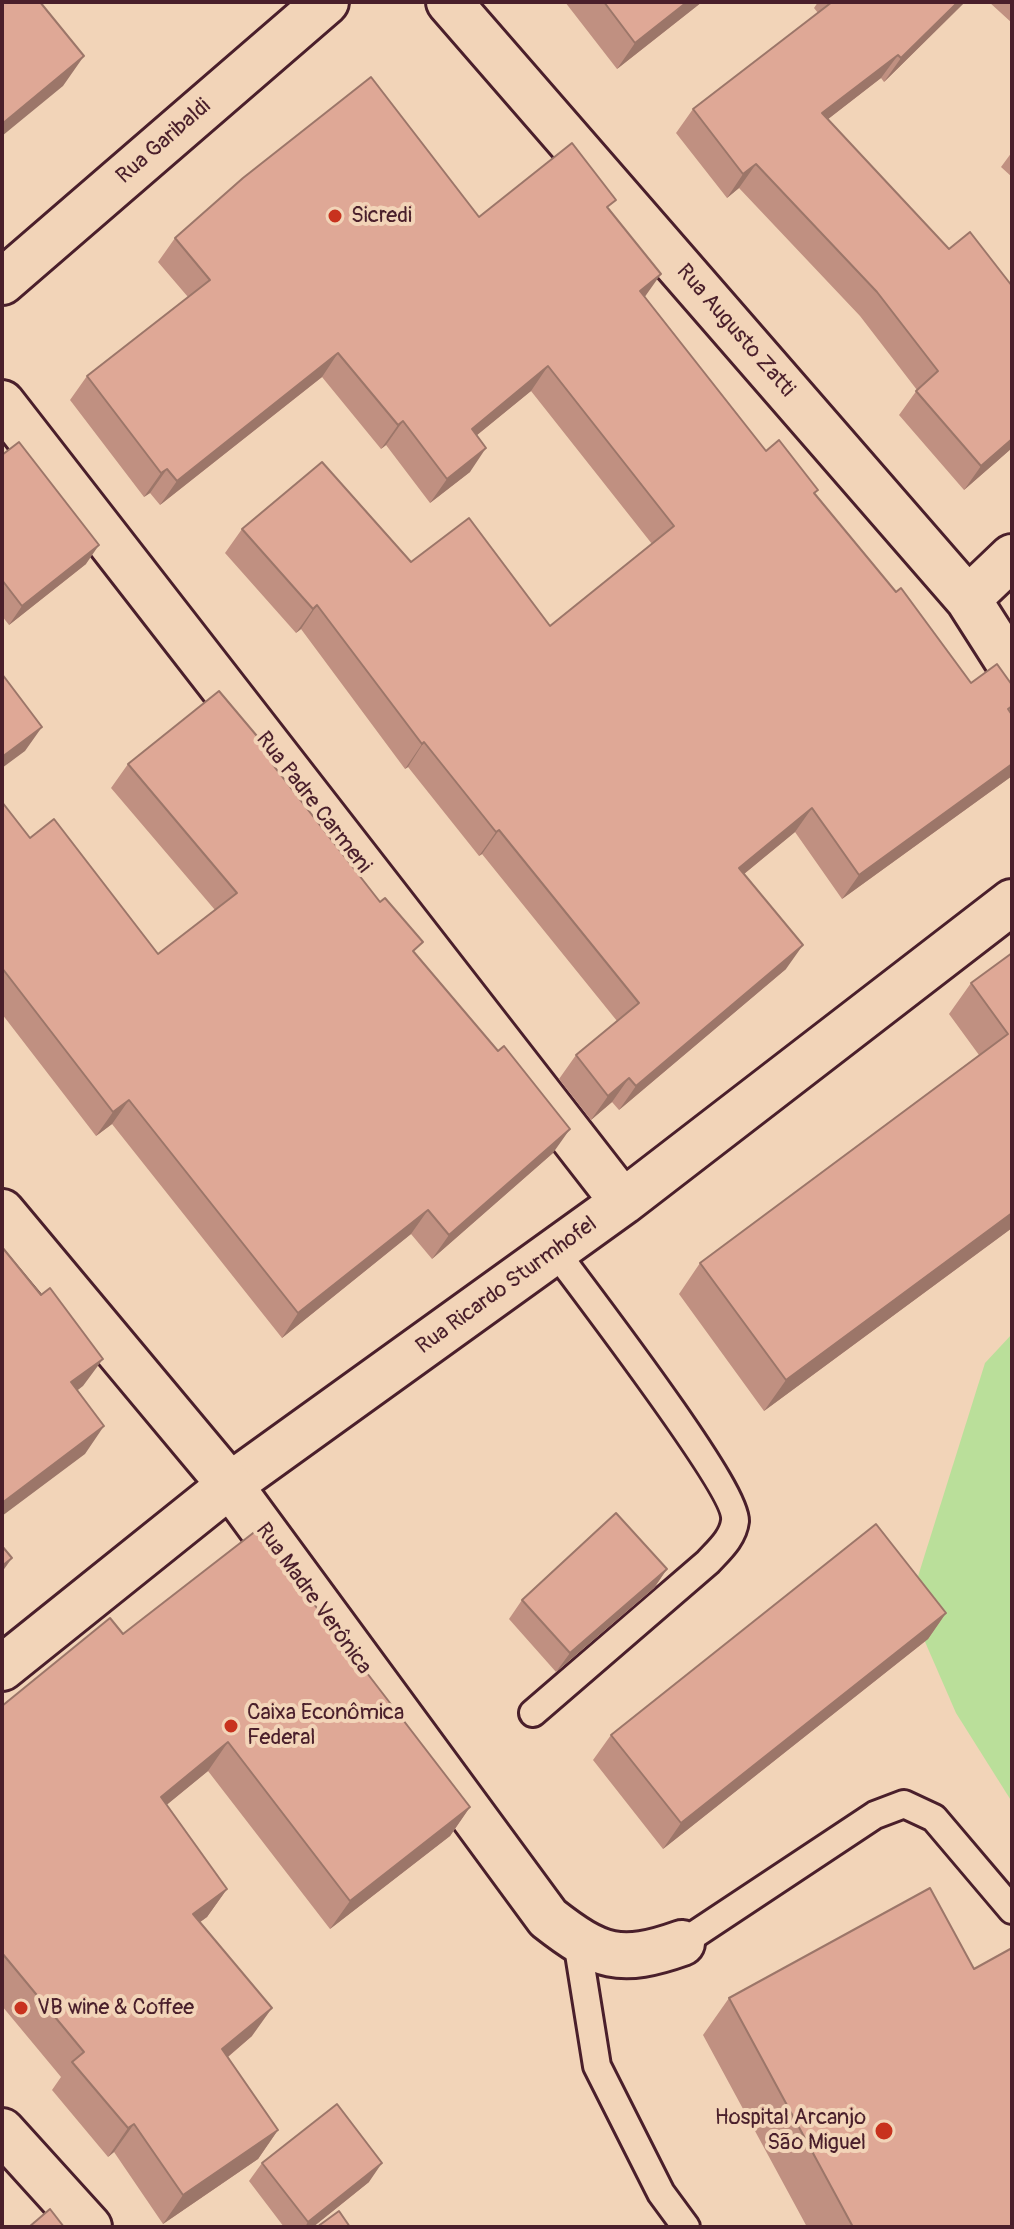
<!DOCTYPE html>
<meta charset="utf-8">
<style>
body{margin:0}
#map{position:relative;width:1014px;height:2229px;overflow:hidden;background:#f2d4b8;font-family:Pangolin,sans-serif}
canvas{display:block}
.frame{position:absolute;inset:0;border:4px solid #4a1f2b;pointer-events:none}
</style>
<div id="map">
<canvas width="1014" height="2229"></canvas>
<div class="frame"></div>
</div>
<script>
const context = document.querySelector('canvas').getContext('2d');
context.lineJoin = 'round';
function fill(path, color) { context.fillStyle = color; context.fill(path, 'evenodd'); }
function trace(path, color, width, dash) { context.strokeStyle = color; context.lineWidth = width; context.lineCap = dash ? 'butt' : 'round'; context.setLineDash(dash || []); context.stroke(path); }
function write(font, color, halo, rows, align = 'center') {
  context.font = font + ' Pangolin,sans-serif'; context.lineWidth = 8; context.setLineDash([]); context.textBaseline = 'middle'; context.strokeStyle = halo; context.fillStyle = color; for (const [text, x, y, turn = 0] of rows) {
    context.save(); context.translate(x, y); context.rotate((+turn || 0) * Math.PI / 180); context.textAlign = isNaN(turn) ? turn : align; if (halo) context.strokeText(text, 0, 0); context.fillText(text, 0, 0); context.restore();
  }
}
const green = new Path2D(`
 M1012,1334V1802L956,1713L909,1605L985,1363Z`);
const lane = new Path2D(`
 M533,1713L708,1562C719,1550 733,1538 735,1521C738,1490 583,1289 555,1251
 M577,1941L597,2066L661,2193L686,2227
 M682,1943L875,1815L904,1804L934,1818L1012,1910`);
const street = new Path2D(`
 M449,2L968,599L1012,668
 M2,403L623,1202
 M968,599L1012,557
 M230,1485L623,1202L1012,902
 M2,2131L89,2227`);
const secondary = new Path2D(`
 M2,282L326,2
 M2,1212L230,1485L548,1918C599,1958 620,1965 682,1943
 M2,1668L230,1485`);
const wall = new Path2D(`
 M565,2H702L617,69Z
 M818,2H965L884,82L881,78L828,119L949,249L1012,286V448L964,490L899,415L917,390L860,316L739,188L727,198L676,133L693,109L818,13L814,8Z
 M989,2H1012V23Z
 M1012,152V177L1001,167Z
 M610,209L645,297L766,451L815,494L971,683L1012,685V776L842,899L795,832L744,874L786,969L619,1110L612,1102L591,1120L559,1079L576,1055L617,1021L482,854L479,856L408,767L405,769L301,629L296,633L225,553L242,529L411,562L550,626L652,544L531,391L477,435L470,472L430,503L386,445L381,449L322,377L160,505L150,493L144,497L70,400L87,376L188,297L158,262L175,238Z
 M2,455L86,564L9,625L2,616Z
 M278,761L274,766L415,954L553,1153L432,1259L411,1234L282,1338L112,1124L96,1136L2,1014V802L30,838L158,954L215,910L111,788L128,764Z
 M1012,953V1228L764,1411L679,1294L700,1263L979,1055L949,1014L971,983Z
 M667,1569L654,1588L556,1672L509,1619L522,1600Z
 M946,1613L928,1639L663,1849L593,1760L611,1735Z
 M123,1634L470,1807L450,1836L330,1929L208,1771L166,1805L227,1889L207,1917L200,1922L252,2036L228,2057L278,2130L258,2159L163,2224L114,2152L108,2157L52,2090L61,2077L2,2006V1706Z
 M974,1969L1012,2227H807L703,2035L729,1998Z
 M262,2163L369,2182L313,2227H284L249,2181Z`);
const shadedWall = new Path2D(`
 M687,2H702L617,69L635,43Z
 M958,2H965L884,82L901,58Z
 M898,55L881,78L805,137L822,113Z
 M84,56L63,86L2,136V124Z
 M756,164L739,188L727,198L743,174Z
 M661,274L644,298L640,291Z
 M338,353L322,377L160,505L177,481Z
 M548,366L531,391L455,453L472,429Z
 M403,421L386,445L381,449L398,425Z
 M1012,439V448L964,490L981,466Z
 M486,448L470,472L430,503L447,479Z
 M167,469L150,493L144,497L161,473Z
 M99,545L86,564L9,625L22,606Z
 M317,605L301,629L296,633L313,609Z
 M42,727L25,751L2,768V757Z
 M424,742L408,767L405,769L422,744Z
 M1012,764V776L842,899L859,875Z
 M812,808L795,832L722,892L739,868Z
 M499,830L482,854L479,856L496,832Z
 M803,945L786,969L619,1110L636,1086Z
 M629,1078L612,1102L591,1120L608,1096Z
 M129,1100L112,1124L96,1136L113,1112Z
 M570,1129L553,1153L432,1259L449,1235Z
 M428,1210L411,1234L282,1338L298,1313Z
 M1012,1213V1228L764,1411L786,1380Z
 M103,1359L83,1386L52,1410L71,1382Z
 M104,1426L85,1454L2,1516V1503Z
 M12,1558L2,1572V1566Z
 M667,1569L654,1588L556,1672L570,1653Z
 M946,1613L928,1639L663,1849L681,1823Z
 M228,1742L208,1771L141,1826L161,1797Z
 M470,1807L450,1836L330,1929L350,1901Z
 M227,1889L207,1917L173,1942L193,1914Z
 M272,2008L252,2036L203,2078L222,2049Z
 M134,2124L114,2152L108,2157L128,2128Z
 M278,2130L258,2159L163,2224L183,2195Z
 M382,2163L369,2182L313,2227H305L308,2222Z`);
const building = new Path2D(`
 M2,2H40L84,56L2,124Z
 M604,2H687L635,43Z
 M832,2H958L901,58L898,55L822,113L949,249L970,232L1012,286V439L981,466L916,391L938,371L877,292L756,164L743,174L693,109Z
 M371,77L479,217L572,143L616,200L607,207L661,274L640,291L766,451L779,440L818,490L814,493L896,592L901,588L971,683L997,664L1012,685V706L1008,709L1012,715V764L859,875L812,808L739,868L803,945L636,1086L629,1078L608,1096L576,1055L639,1003L499,830L496,832L424,742L422,744L317,605L313,609L242,529L322,462L411,562L469,518L550,626L674,526L548,366L472,429L486,448L447,479L403,421L398,425L338,353L177,481L167,469L161,473L87,376L210,280L175,238L243,178Z
 M19,442L99,545L22,606L2,580V455Z
 M2,674L42,727L2,757Z
 M219,691L278,761L273,765L380,902L385,898L423,942L413,951L498,1051L504,1046L570,1129L449,1235L428,1210L298,1313L129,1100L113,1112L2,968V802L30,838L54,819L158,954L237,893L128,764Z
 M1012,953V1213L786,1380L700,1263L1008,1034L971,983Z
 M2,1247L41,1295L50,1288L103,1359L71,1382L104,1426L2,1503Z
 M616,1513L667,1569L570,1653L522,1600Z
 M876,1524L946,1613L681,1823L611,1735Z
 M257,1530L470,1807L350,1901L228,1742L161,1797L227,1889L193,1914L272,2008L222,2049L278,2130L183,2195L134,2124L128,2128L72,2062L84,2052L2,1953V1706L110,1618L123,1634Z
 M2,1546L12,1558L2,1566Z
 M930,1888L974,1969L1012,1948V2227H853L729,1998Z
 M337,2104L382,2163L308,2222L262,2163Z
 M50,2209L64,2227H29Z
 M339,2211L350,2227H317Z`);
const markers = [
 [335,216,8,"#c8321e"],
 [231,1726,8,"#c8321e"],
 [21,2008,8,"#c8321e"],
 [884,2131,10,"#c8321e"]
];
const streetNames = [
 ["Rua Garibaldi",164,142,-41],
 ["Rua Augusto Zatti",735,331,49],
 ["Rua Padre Carmeni",313,803,52],
 ["Rua Ricardo Sturmhofel",507,1286,-36],
 ["Rua Madre Verônica",313,1599,54]
];
const poiNames = [
 ["Sicredi",351,216],
 ["Caixa Econômica",247,1713],
 ["Federal",247,1738],
 ["VB wine & Coffee",37,2008],
 ["Hospital Arcanjo",866,2118,"right"],
 ["São Miguel",866,2143,"right"]
];
fill(green, '#badf9a');
trace(lane, '#4a1f2b', 32);
trace(street, '#4a1f2b', 50);
trace(secondary, '#4a1f2b', 50);
trace(lane, '#f2d4b8', 26);
trace(street, '#f2d4b8', 44);
trace(secondary, '#f2d4b8', 44);
fill(wall, '#c09081');
fill(shadedWall, '#9c7669');
fill(building, '#dfa896');
trace(building, '#9c7669', 2);
for (const [x, y, r, color] of markers) { const dot = new Path2D(); dot.arc(x, y, r, 0, 2 * Math.PI); context.fillStyle = color; context.fill(dot); trace(dot, '#f2d4b8', 3); }
write('22px', '#4a1f2b', '#f2d4b8', streetNames);
write('22px', '#4a1f2b', '#f2d4b8', poiNames, 'left');
</script>
